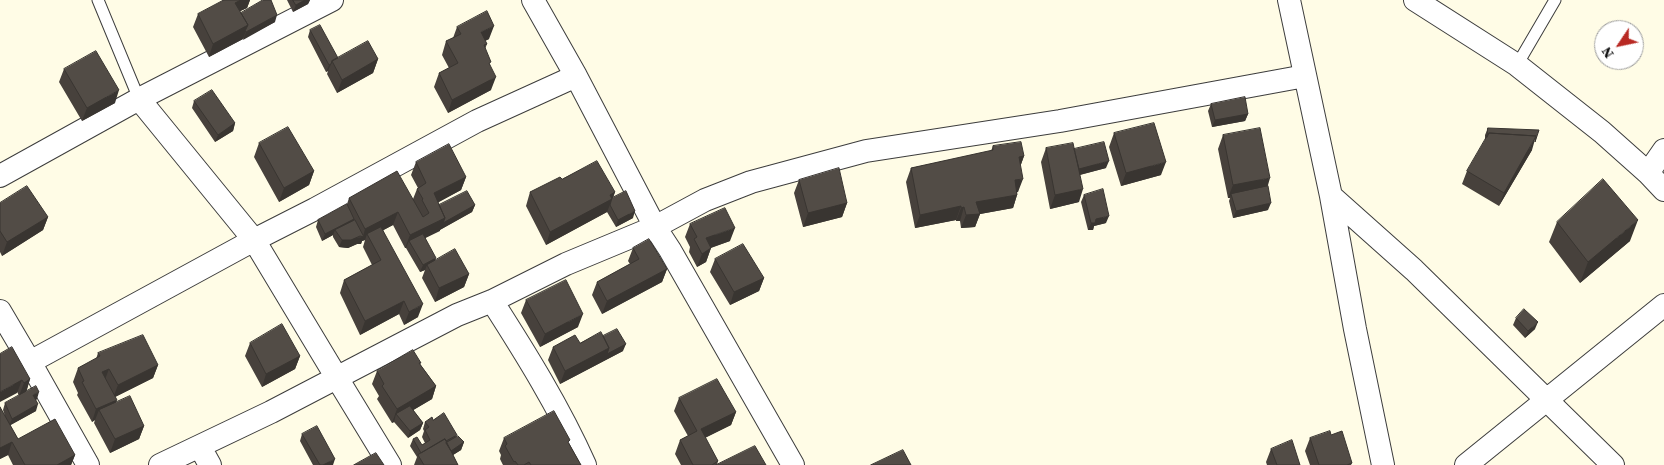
<!DOCTYPE html>
<style>
body{margin:0}
#map{position:relative;width:1664px;height:465px;overflow:hidden;background:#fffce6;font-family:"Source Serif 4",serif}
canvas{display:block}
.north{position:absolute;left:1594px;top:20px;width:50px;height:50px;box-sizing:border-box;background:#fff;border:1px solid #9d9d9d;border-radius:50%;rotate:236deg;font-size:14px;font-weight:700;line-height:20px;text-align:center;color:#0a0a0a}
.north::after{content:'';display:block;margin:auto;width:18px;height:22px;background:#b82923;clip-path:polygon(50% 0,100% 100%,50% 72%,0 100%)}
</style>
<div id="map">
<canvas width="1664" height="465"></canvas>
<div class="north">N</div>
</div>
<script>
const context = document.querySelector('canvas').getContext('2d');
context.lineJoin = 'round';
function trace(path, color, width, dash) { context.strokeStyle = color; context.lineWidth = width; context.lineCap = dash ? 'butt' : 'round'; context.setLineDash(dash || []); context.stroke(path); }
function fill(path, color) { context.fillStyle = color; context.fill(path, 'evenodd'); }
const lane = new Path2D(`
 M98,0L139,99
 M1517,65L1555,0`);
const street = new Path2D(`
 M332,0L139,99L254,240L337,378L390,465
 M533,0L576,76L655,227L670,250L793,465
 M1289,0L1331,196L1355,329L1383,465
 M1415,0L1517,65L1602,132L1648,173L1664,190
 M1648,173L1664,150
 M0,176L139,99
 M1331,196L1414,270L1613,465
 M492,301C526,354 559,407 585,465
 M0,311L30,362
 M200,447L210,465
 M88,465L30,362L254,240L315,209L477,121L576,76
 M160,465L271,412L457,315L492,301L566,264L655,227L705,200L751,182L866,151L1060,121L1305,76
 M1466,465L1664,305`);
const wall = new Path2D(`
 M223,0H250L247,8L240,11L241,13L275,22L209,57L193,27L198,14L223,1Z
 M287,0H310L308,4L293,12Z
 M457,27L489,39L485,41L487,44L485,49L490,65L491,90L448,113L434,87L439,73L449,68L442,55L446,41L453,38Z
 M310,30L338,58L378,59L373,73L337,93L327,74L328,71L326,72L308,37Z
 M64,69L115,103L82,121L59,82Z
 M194,101L235,123L233,131L215,142L192,108Z
 M1211,104L1248,114L1245,121L1212,127L1208,111Z
 M1488,128L1532,150L1499,206L1462,184L1467,171L1485,140V135Z
 M1114,133L1161,175L1121,186L1109,147Z
 M1223,135L1267,187L1268,210L1233,218L1229,201L1230,198H1228L1218,149Z
 M259,143L314,171L309,185L279,202L254,157Z
 M993,146L1024,156L1020,167L1018,192H1017V195L1013,208L980,214L975,227L961,228L960,221H956V220L915,228L906,182L911,168L991,151Z
 M1046,148L1106,168L1080,175L1079,202L1050,209L1041,162Z
 M416,162L466,177L461,190L438,202L439,205H475L472,212L425,238L435,260L469,274L464,287L435,302L422,278L425,270L420,272L406,248H405L393,225L383,230L418,317L404,325L399,314L360,335L340,293L344,280L372,265L363,247L365,240L362,241L361,244H357L348,248L339,247L333,237V235L322,241L316,227L318,220L347,204L349,198L413,199L417,189L418,188L411,175Z
 M562,179L615,192L613,198L633,218L616,227L607,212L546,245L526,206L530,192Z
 M799,180L847,203L842,217L803,227L794,193Z
 M1084,195L1106,223L1094,226L1093,230H1088L1081,202Z
 M0,203L48,217L43,230L2,256L0,252Z
 M1557,222L1630,241L1580,283L1549,242Z
 M690,224L730,241L711,248L706,262L697,267L689,252L690,247L685,237Z
 M633,248L667,269L662,282L602,314L592,295L597,282L630,264L628,261Z
 M715,259L764,278L759,291L730,305L710,272Z
 M526,300L578,327L540,347L521,313Z
 M1516,318L1535,329L1525,338L1513,325Z
 M603,336L623,351L560,384L548,360L553,347L580,343Z
 M250,343L300,356L295,369L262,387L245,356Z
 M98,353L158,365L153,378L115,397L116,403L144,426L139,439L110,453L94,423L95,420L92,422L77,395L78,393L73,382L78,368L96,359Z
 M0,354L30,379L26,392L37,399L36,400V411L10,425L18,439L75,455L71,465H13L8,455L0,459V407L5,416L3,410L5,403L19,396Z
 M421,363L420,364L436,386L432,399L413,410L423,423L420,430L408,438L394,422L392,423L377,399L379,396L372,384L377,371Z
 M679,398L736,412L731,425L705,438L718,461L717,465H766H681L675,454L680,440L688,436L674,411Z
 M433,420L464,442L461,450L453,455L458,465H414L417,457L410,446L413,439L422,445L425,443L422,437L424,431L423,429L425,422Z
 M302,434L333,465H313L300,441Z
 M1331,435L1352,463L1351,465H1310L1305,451L1310,438Z
 M504,438L569,443L581,465H503L500,459L501,455L499,451Z
 M1271,449L1300,465H1267L1266,462Z`);
const shadedWall = new Path2D(`
 M241,0H250L247,8L230,16L235,3Z
 M305,0H310L308,4L293,12L296,5Z
 M277,15L275,22L243,40L246,32Z
 M248,25L243,39L209,57L213,44Z
 M494,26L489,39L476,45L481,32Z
 M378,59L373,73L337,93L342,80Z
 M331,64L328,71L326,72L329,65Z
 M496,77L491,90L448,113L452,100Z
 M119,90L115,103L82,121L87,108Z
 M1248,114L1245,121L1212,127L1215,120Z
 M235,123L233,131L215,142L218,135Z
 M1536,136L1532,150L1499,206L1504,193Z
 M1024,156L1019,170V157Z
 M1109,161L1106,168L1075,176L1077,169Z
 M1166,162L1161,175L1121,186L1126,173Z
 M314,171L309,185L279,202L284,188Z
 M466,177L461,190L430,207L434,193Z
 M1270,178L1266,192L1231,194L1230,198H1228L1233,185Z
 M1023,179L1018,192L1010,193L1015,180Z
 M1083,189L1079,202L1050,209L1055,195Z
 M615,192L607,212L546,245L550,232Z
 M1017,195L1013,208L980,214L975,227L961,228L966,215L976,202Z
 M847,203L842,217L803,227L808,213Z
 M1271,203L1268,210L1233,218L1236,211Z
 M475,205L472,212L440,230V231L411,245L409,241L406,248H405L410,235L445,218Z
 M961,206L956,220L915,228L920,215Z
 M964,207L960,221H956L961,208Z
 M635,211L633,218L616,227L618,220Z
 M398,212L393,225L369,238L367,234L365,240L362,241L361,244H357L348,248L339,247L342,240L363,237L365,229Z
 M1109,216L1106,223L1094,226L1093,230H1088L1091,223L1096,219Z
 M48,217L43,230L2,256L7,242Z
 M354,219L352,226L335,230L333,235L322,241L325,234Z
 M1638,220L1630,241L1580,283L1588,262Z
 M735,228L730,241L701,251L706,238Z
 M711,248L706,262L697,267L702,254Z
 M436,258L433,265H427L425,270L420,272L423,265Z
 M667,269L662,282L602,314L607,301Z
 M469,274L464,287L435,302L439,288Z
 M764,278L759,291L730,305L734,292Z
 M404,301L399,314L360,335L365,321Z
 M423,304L418,317L404,325L409,312Z
 M583,314L578,327L540,347L545,334Z
 M1538,322L1535,329L1525,338L1528,331Z
 M626,344L623,351L560,384L565,371L609,348Z
 M300,356L295,369L262,387L266,374Z
 M158,365L153,378L113,398L118,385Z
 M109,369L104,382L102,372Z
 M30,379L26,393L19,396L24,383Z
 M22,380L17,393L0,402V392Z
 M436,386L432,399L400,418L396,414L394,422L392,423L397,409Z
 M39,392L37,399L31,403L33,395Z
 M117,400L112,413L99,410L95,420L92,422L96,409Z
 M38,404L36,411L9,426L12,419Z
 M736,412L731,425L696,442L701,429Z
 M423,423L420,430L408,438L410,431Z
 M144,426L139,439L110,453L115,439Z
 M12,442L8,455L0,459V448Z
 M464,442L461,450L445,460L448,453Z
 M75,455L71,465H57Z
 M335,459L333,465H323Z`);
const building = new Path2D(`
 M224,0H241L235,3L248,25L213,44L198,14Z
 M263,0H271L277,15L246,32L245,31L248,25L241,13Z
 M293,0H305L296,5Z
 M487,11L494,26L481,32L487,44L484,45L491,62L489,63L496,77L452,100L439,73L458,63L446,41L461,34L457,27Z
 M320,25L338,58L332,61L331,64L329,65L310,30Z
 M368,41L378,59L342,80L332,61Z
 M96,51L119,90L87,108L64,69Z
 M212,90L235,123L218,135L194,101Z
 M1245,97L1248,114L1215,120L1211,104Z
 M1154,123L1166,162L1126,173L1114,133Z
 M288,127L314,171L284,188L259,143Z
 M1260,128L1270,178L1233,185L1223,135Z
 M1488,128L1539,130L1535,142L1536,136L1489,133L1487,137Z
 M1489,133L1536,136L1504,193L1467,171Z
 M1021,142L1024,156L1019,157L1023,179L1015,180L1017,195L976,202L980,214L966,215L964,207L961,208V206L920,215L911,168L993,150V146Z
 M1104,142L1109,161L1079,169L1074,149Z
 M1073,143L1083,189L1055,195L1046,148Z
 M449,144L466,177L434,193L445,218L410,235L398,212L365,229L349,198L397,171L423,217L429,213L422,200L423,199L417,189L426,183L416,162Z
 M597,161L615,192L610,195L612,199L550,232L530,192L560,177L562,179Z
 M839,168L847,203L808,213L799,180Z
 M1603,179L1638,220L1588,262L1557,222Z
 M27,186L48,217L7,242L0,231V203Z
 M1268,186L1271,203L1236,211L1231,194Z
 M1103,189L1109,216L1096,219L1095,223H1091L1084,195Z
 M467,191L475,205L443,223L445,218L439,205Z
 M626,191L635,211L618,220L610,205L612,198Z
 M347,204L354,219L325,234L318,220Z
 M725,208L735,228L706,238L711,248L702,254L694,239L697,237L690,224Z
 M355,220L364,237L360,236L351,240H342L335,230Z
 M381,227L423,304L409,312L404,301L365,321L344,280L381,260L367,234Z
 M423,234L436,258L423,265L409,241Z
 M649,239L667,269L607,301L597,282L639,259L633,248Z
 M743,244L764,278L734,292L715,259Z
 M455,249L469,274L439,288L427,265Z
 M566,280L583,314L545,334L526,300Z
 M1524,309L1538,322L1528,331L1516,318Z
 M282,324L300,356L266,374L250,343Z
 M617,329L626,344L607,354L609,348L603,336Z
 M601,332L609,348L565,371L553,347L575,335L580,343Z
 M143,335L158,365L118,385L109,369L102,372L117,400L96,409L82,382L84,381L78,368L100,356L98,353Z
 M12,347L30,379L24,383L22,380L0,392V354Z
 M413,350L421,363H419L436,386L397,409L382,386L384,384L377,371Z
 M717,379L736,412L701,429L718,461L712,465H693L680,440L697,431L679,398Z
 M36,386L39,392L33,395L38,404L12,419L5,403Z
 M130,396L144,426L115,439L99,410Z
 M410,406L423,423L410,431L396,414Z
 M0,407L18,439L55,419L75,455L57,465H25L12,442L0,448Z
 M554,411L570,440L568,442L581,465H531L529,462L524,465H518L515,461L514,462L505,446L507,444L504,438Z
 M444,413L457,435L446,441L445,439L421,453L413,439L417,437L422,445L430,440L425,430L429,427L425,422L432,417L433,420Z
 M317,426L335,459L323,465H320L302,434Z
 M1330,431L1331,435L1342,431L1352,463L1347,465H1319L1310,438Z
 M458,436L464,442L451,451L446,443Z
 M445,439L458,465H424L418,455Z
 M1292,440L1300,465H1277L1271,449Z
 M755,446L766,465H716Z
 M903,450L911,465H871Z
 M376,453L384,465H354Z`);
trace(lane, '#3d3d3d', 13);
trace(street, '#3d3d3d', 24);
trace(lane, '#fff', 11);
trace(street, '#fff', 22);
fill(wall, '#47413c');
fill(shadedWall, '#393531');
fill(building, '#524c46');
trace(building, '#393531', 1);
</script>
